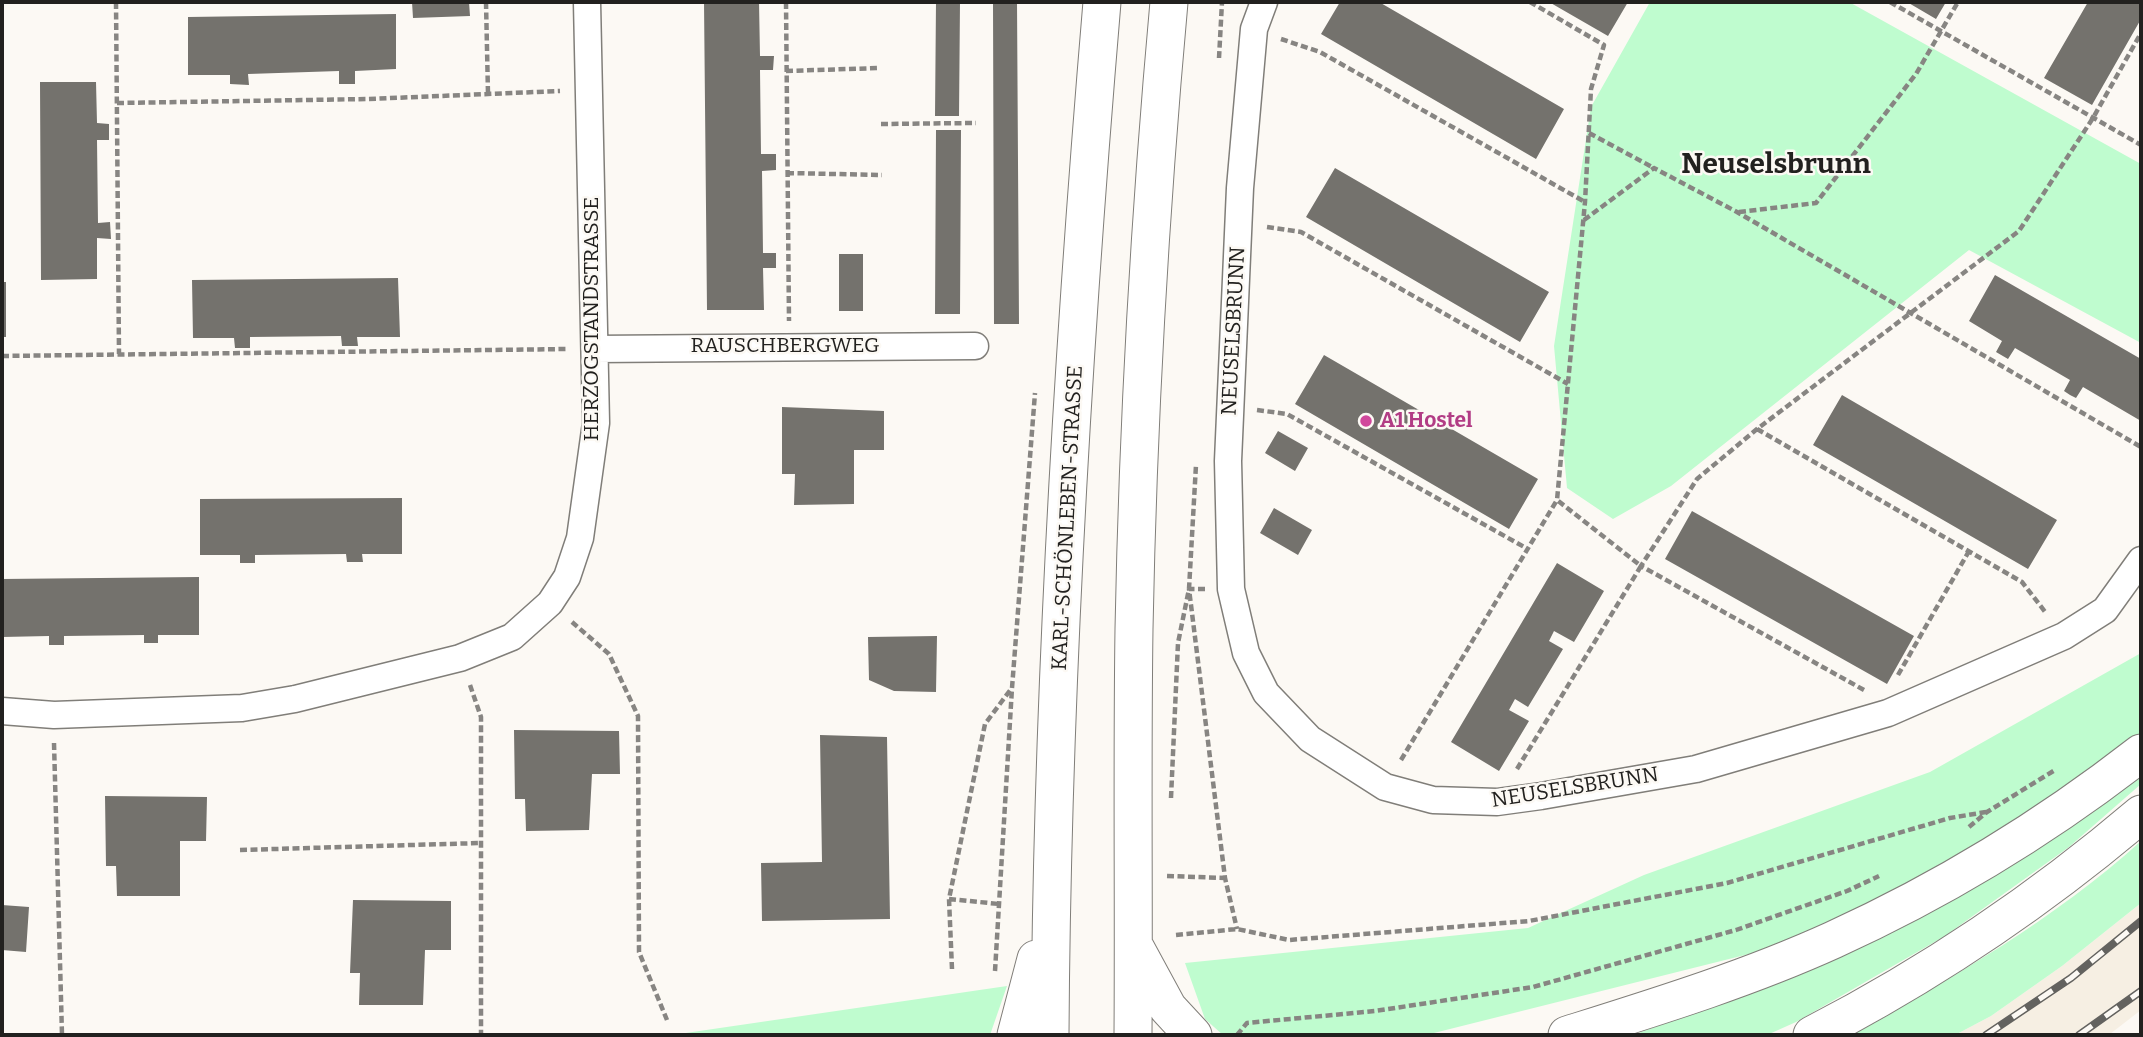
<!DOCTYPE html>
<meta charset="utf-8">
<style>
body{margin:0}
#map{position:relative;width:2143px;height:1037px;overflow:hidden;background:#fcf9f4;font-family:Bitter,serif}
canvas{display:block}
.frame{position:absolute;inset:0;border:4px solid #22211f;pointer-events:none}
</style>
<div id="map">
<canvas width="2143" height="1037"></canvas>
<div class="frame"></div>
</div>
<script>
const context = document.querySelector('canvas').getContext('2d');
context.lineJoin = 'round';
function fill(path, color) { context.fillStyle = color; context.fill(path, 'evenodd'); }
function trace(path, color, width, dash) { context.strokeStyle = color; context.lineWidth = width; context.lineCap = dash ? 'butt' : 'round'; context.setLineDash(dash || []); context.stroke(path); }
function write(font, color, halo, rows, align = 'center') {
  context.font = font + ' Bitter,serif'; context.lineWidth = 5; context.setLineDash([]); context.textBaseline = 'middle'; context.strokeStyle = halo; context.fillStyle = color; for (const [text, x, y, turn = 0] of rows) {
    context.save(); context.translate(x, y); context.rotate((+turn || 0) * Math.PI / 180); context.textAlign = isNaN(turn) ? turn : align; if (halo) context.strokeText(text, 0, 0); context.fillText(text, 0, 0); context.restore();
  }
}
const built = new Path2D(`
 M2141,903V1010L2110,1034L1955,1035L1991,1016L2062,966Z`);
const green = new Path2D(`
 M1650,2H1849L2141,164V343L1969,250L1671,486L1613,519L1567,488L1554,346L1591,107Z
 M2141,653V734L2077,784L1941,871L1872,906L1753,953L1426,1035H1223L1205,1019L1185,963L1528,928L1644,875L1930,772Z
 M2141,772V784L2069,847L1945,936L1796,1022L1767,1035H1633L1770,985Z
 M2141,841V903L2062,966L1991,1016L1955,1035H1851C1952,978 2055,919 2141,841Z
 M1007,986L990,1035H672Z`);
const building = new Path2D(`
 M412,2H469L470,16L413,18Z
 M704,2H759L760,56H774L773,70H760L761,154H776V170L762,171L763,253H776V268H763L764,310H707Z
 M936,2H960L959,116H935Z
 M993,2H1017L1019,324H994Z
 M1340,2H1379L1564,109L1536,159L1321,34Z
 M1549,2H1628L1608,36Z
 M1907,2H1946L1936,19Z
 M2088,2H2141V19L2092,105L2044,78Z
 M396,14V69L355,71V84H339V71L248,74L249,85L230,84V75H188V17Z
 M40,82H96L97,123L109,124V140H97L98,223L110,222L111,239L97,238V279L41,280Z
 M936,130H961L960,314H935Z
 M1335,168L1549,292L1520,342L1306,217Z
 M839,254H863V311H839Z
 M1995,275L2141,359V421L2083,387L2076,398L2070,395L2064,391L2070,380L2015,348L2008,359L1996,352L2002,341L1969,321Z
 M398,278L400,337H357L358,346H342L341,336L250,337V348H235L234,338H193L192,280Z
 M2,282H6V337H2Z
 M1324,355L1538,479L1509,529L1295,404Z
 M1842,395L2057,520L2028,569L1813,445Z
 M782,407L884,411V450H854V504L794,505L795,474H782Z
 M1278,431L1308,448L1295,471L1265,453Z
 M402,498V554H362L363,562H347L346,554L255,555V563H240V555H200V499Z
 M1274,508L1312,530L1298,555L1260,533Z
 M1692,511L1914,636L1887,684L1665,559Z
 M1557,563L1604,591L1574,642L1554,631L1549,641L1563,649L1528,707L1515,699L1509,710L1529,721L1499,771L1451,742Z
 M199,577V635H158V643H144V635L64,636V645H49V636L2,637V579Z
 M937,636L936,692L894,691L869,680L868,637Z
 M514,730L619,731L620,774H592L589,830L526,831L525,799H515Z
 M820,735L887,737L890,919L762,921L761,863L822,862Z
 M105,796L207,797L206,841H180V896H117L116,866H106Z
 M353,900L451,901V950H425L423,1005H359L360,973H350Z
 M2,905L29,907L26,952L2,950Z`);
const path = new Path2D(`
 M116,2L119,354
 M486,2L488,94
 M786,2L789,321
 M1890,2L2141,145
 M1281,39L1320,52L1585,202
 M1219,58L1222,2
 M786,71L880,68
 M117,103L368,99L560,91
 M881,124L976,123
 M1589,133L1654,168
 M787,173L882,175
 M1739,212L1816,203L1916,74L1958,2
 M1584,220L1654,168L1737,212L2141,447
 M1267,227L1301,232L1568,384
 M2,356L568,349
 M1257,410L1287,414L1526,548
 M1757,429L2022,582L2046,613
 M1205,589H1189L1225,878L1237,929
 M572,622L609,654L638,716L639,952L667,1020
 M1898,675L1969,551
 M470,685L481,717V1035
 M1864,690L1641,566L1697,479L1757,429L2019,231L2093,118L2141,33
 M54,743L62,1035
 M1401,760L1557,500
 M1517,769L1641,566L1557,500L1585,202L1591,89L1604,45L1530,2
 M1171,798L1178,643L1189,589L1196,465
 M1969,827L1987,812L2055,770
 M240,850L481,843
 M1167,876L1225,878
 M949,899L999,904
 M1176,935L1237,929L1289,940L1529,921L1727,883L1950,818L1986,812
 M952,969L949,899L985,724L1011,689
 M995,971L1012,688L1035,393
 M1237,1035L1247,1023L1375,1011L1533,987L1736,930L1847,891L1879,876`);
const street = new Path2D(`
 M1264,2L1254,29L1240,188L1228,461L1231,589L1246,653L1266,693L1310,739L1385,787L1433,800L1497,802L1541,796L1696,769L1888,713L2064,636L2105,610L2141,560
 M595,349L975,346
 M2,711L54,715L242,708L295,699L460,658L512,637L550,603L567,577L580,538L596,423L587,2`);
const secondary = new Path2D(`
 M1136,949L1168,1008L1193,1035
 M1016,1035L1036,959
 M1050,1035C1052,690 1073,345 1102,2
 M1133,1035C1134,900 1132,764 1134,629C1138,419 1150,211 1169,2
 M1567,1035C1656,1007 1747,979 1833,940C1943,890 2046,827 2141,753
 M1812,1035C1930,974 2040,900 2141,814`);
const rail = new Path2D(`
 M1986,1035L2071,978L2141,921
 M2079,1035L2141,991`);
const markers = [
 [1366,421,7,"#d1479c"]
];
const streetNames = [
 ["HERZOGSTANDSTRASSE",592,319,-90],
 ["NEUSELSBRUNN",1234,331,-87],
 ["RAUSCHBERGWEG",785,346],
 ["KARL-SCHÖNLEBEN-STRASSE",1068,518,-87],
 ["NEUSELSBRUNN",1575,788,-9]
];
const hotelNames = [
 ["A1 Hostel",1380,421]
];
const districtNames = [
 ["Neuselsbrunn",1776,165]
];
fill(built, '#f6efe3');
fill(green, '#bffccf');
fill(building, '#74726d');
trace(street, '#807e79', 29);
trace(secondary, '#807e79', 39);
trace(path, '#878582', 4.5, [7, 3.5]);
trace(street, '#fff', 26);
trace(secondary, '#fff', 37);
trace(rail, '#63625f', 8);
trace(rail, '#fcf9f4', 5, [16]);
for (const [x, y, r, color] of markers) { const dot = new Path2D(); dot.arc(x, y, r, 0, 2 * Math.PI); context.fillStyle = color; context.fill(dot); trace(dot, '#fcf9f4', 2.5); }
write('21px', '#22211f', '#fcf9f4', streetNames);
write('bold 21px', '#b23c85', '#fcf9f4', hotelNames, 'left');
write('bold 28px', '#22211f', '#fcf9f4', districtNames);
</script>
